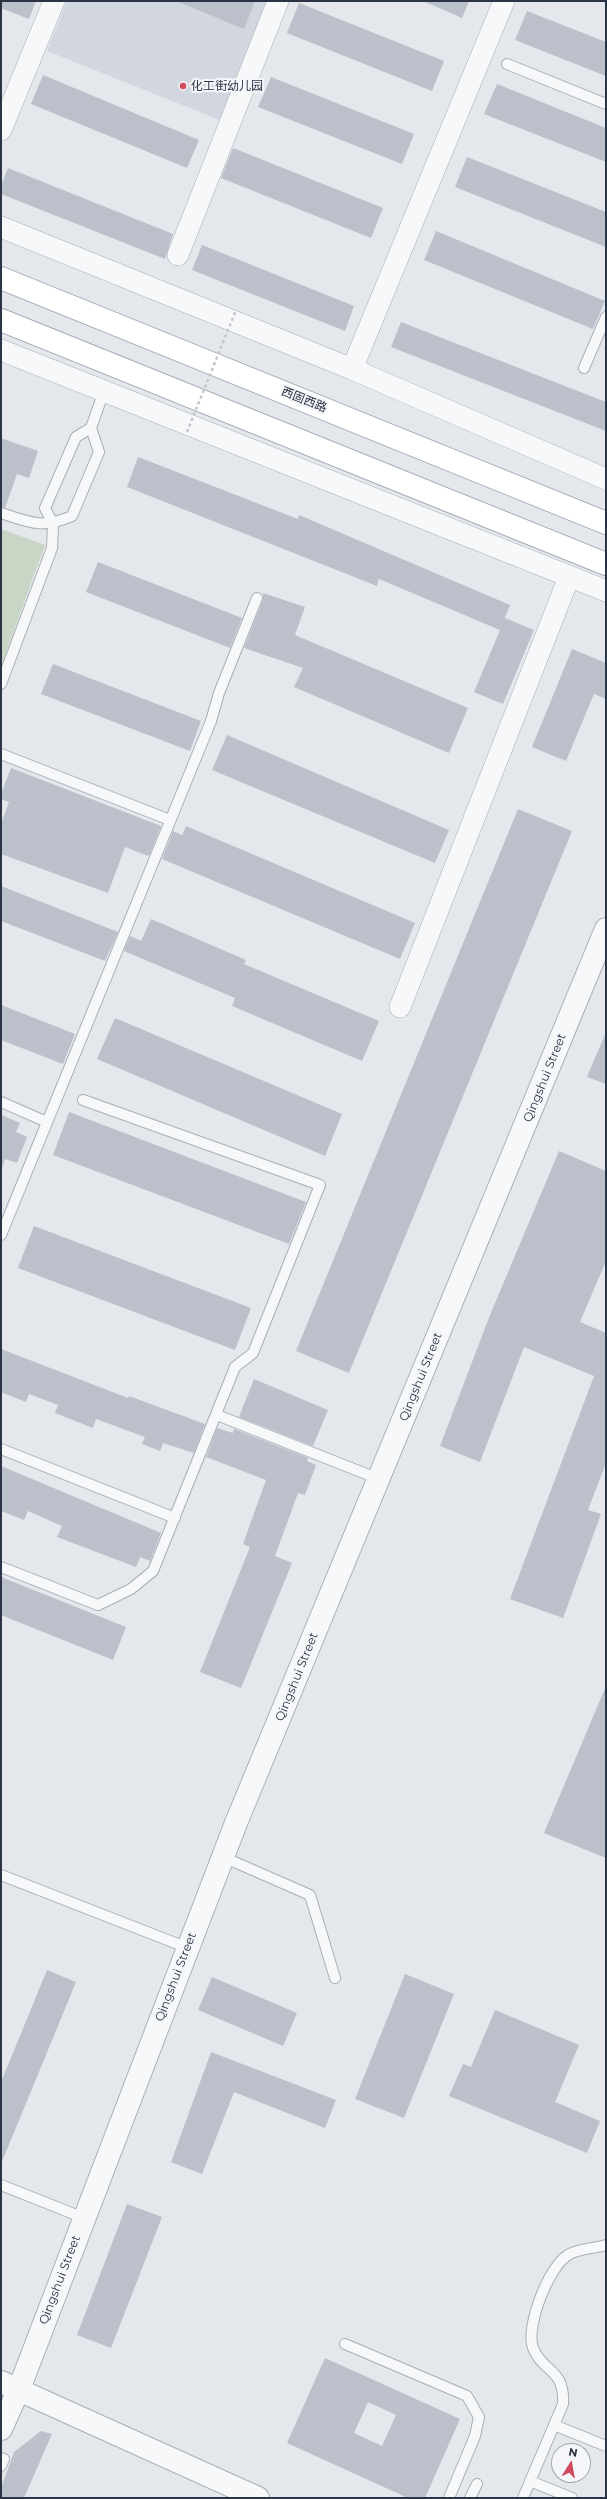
<!DOCTYPE html>
<meta charset="utf-8">
<style>
body{margin:0}
#map{position:relative;width:607px;height:2499px;overflow:hidden;background:#e4e7ec;font-family:Montserrat,sans-serif}
canvas{display:block}
.frame{position:absolute;inset:0;border:2px solid #2b3445;pointer-events:none}
.north{position:absolute;left:551px;top:2443px;width:40px;height:40px;box-sizing:border-box;background:#f4f6f9;border:1px solid #a4a8b1;border-radius:50%;rotate:11deg;font-size:11px;font-weight:700;line-height:16px;text-align:center;color:#2b3445}
.north::after{content:'';display:block;margin:auto;width:14px;height:18px;background:#d1495b;clip-path:polygon(50% 0,100% 100%,50% 72%,0 100%)}
</style>
<div id="map">
<canvas width="607" height="2499"></canvas>
<div class="frame"></div>
<div class="north">N</div>
</div>
<script>
const context = document.querySelector('canvas').getContext('2d');
context.lineJoin = 'round';
function fill(path, color) { context.fillStyle = color; context.fill(path, 'evenodd'); }
function trace(path, color, width, dash) { context.strokeStyle = color; context.lineWidth = width; context.lineCap = dash ? 'butt' : 'round'; context.setLineDash(dash || []); context.stroke(path); }
function write(font, color, halo, rows, align = 'center') {
  context.font = font + ' Montserrat,"Noto Sans SC",sans-serif'; context.lineWidth = 4; context.setLineDash([]); context.textBaseline = 'middle'; context.strokeStyle = halo; context.fillStyle = color; for (const [text, x, y, turn = 0] of rows) {
    context.save(); context.translate(x, y); context.rotate((+turn || 0) * Math.PI / 180); context.textAlign = isNaN(turn) ? turn : align; if (halo) context.strokeText(text, 0, 0); context.fillText(text, 0, 0); context.restore();
  }
}
const built = new Path2D(`
 M67,1H267L220,120L47,51Z`);
const green = new Path2D(`
 M1,529L45,545L1,666Z`);
const building = new Path2D(`
 M1,1H36L29,19L1,8Z
 M176,1H255L244,29Z
 M423,1H469L462,18Z
 M299,3L444,61L432,91L287,33Z
 M527,11L606,42V76L515,40Z
 M43,75L199,140L187,168L31,104Z
 M271,77L414,134L402,164L258,107Z
 M497,84L606,128V162L484,114Z
 M233,148L383,208L371,238L221,178Z
 M467,157L606,212V247L455,187Z
 M8,168L173,234L165,259L1,194V186Z
 M436,231L605,301L593,329L424,260Z
 M202,245L354,306L345,331L192,270Z
 M401,322L606,402V431L391,347Z
 M1,438L38,451L29,478L17,474L5,508L1,507Z
 M138,457L298,519L299,515L510,605L500,630L379,579L377,586L127,487Z
 M98,562L242,618L230,648L86,592Z
 M263,593L305,607L295,635L468,708L449,753L294,687L303,668L244,648L263,600Z
 M505,618L534,630L503,704L474,692Z
 M572,649L606,663V699L594,694L566,761L532,747Z
 M53,664L201,721L190,751L41,694Z
 M227,735L449,830L435,863L212,770Z
 M11,768L161,826L150,854L148,856L125,847L108,893L1,854V824L9,802L1,799V794Z
 M518,809L572,831L349,1373L296,1351Z
 M186,826L415,923L400,959L162,859L173,831L182,835Z
 M1,886L118,932L105,961L1,921Z
 M151,919L246,960L244,964L379,1021L362,1061L232,1006L235,998L124,951L130,936L141,941Z
 M1,1005L75,1034L63,1064L1,1040Z
 M115,1018L342,1114L325,1156L97,1059Z
 M606,1032V1084L587,1077Z
 M69,1112L306,1202L289,1244L53,1155Z
 M1,1115L20,1123L16,1132L27,1137L17,1163L5,1159L2,1168Z
 M559,1151L606,1171V1261L580,1322L606,1333V1463L588,1510L601,1514L563,1618L510,1599L594,1376L524,1347L480,1462L440,1446L490,1315Z
 M34,1226L251,1308L235,1350L18,1268Z
 M1,1349L128,1398L129,1396L205,1424L194,1453L163,1443L160,1451L142,1444L145,1437L96,1419L93,1428L55,1413L58,1405L29,1394L26,1402L1,1392Z
 M254,1379L328,1410L313,1446L239,1417Z
 M217,1428L233,1433L234,1429L308,1458L307,1461L316,1465L305,1495L298,1493L275,1556L292,1563L241,1688L200,1672L250,1547L243,1544L266,1480L206,1457Z
 M1,1466L161,1533L150,1561L140,1557L136,1567L57,1537L62,1526L28,1511L24,1520L1,1511Z
 M1,1577L126,1627L113,1660L1,1615Z
 M606,1686V1858L544,1833Z
 M47,1970L76,1982L1,2164V2082Z
 M405,1974L454,1994L404,2118L355,2099Z
 M212,1977L297,2013L283,2046L198,2010Z
 M495,2010L579,2045L555,2102L600,2121L587,2153L449,2096L463,2064L471,2067Z
 M211,2052L336,2100L325,2128L234,2092L202,2174L171,2162Z
 M127,2204L162,2217L111,2348L77,2335Z
 M325,2358L460,2419L425,2498H408L287,2443ZM368,2402L396,2415L382,2446L354,2433Z
 M41,2431L52,2434L24,2498H1V2488L14,2452Z`);
const service = new Path2D(`
 M507,64L606,104
 M584,368L606,317
 M1,513C31,523 42,529 72,516L99,452L91,428L104,391
 M1,684L52,548L53,524L45,508L76,437L91,428
 M1,754L170,820
 M1,1102L47,1122
 M1,1235L211,721L219,693L257,598
 M217,1415L379,1479
 M1,1449L175,1518
 M1,1567L98,1605L131,1589L153,1571L235,1367L253,1353L320,1185L83,1100
 M223,1857L310,1895L335,1978
 M1,1875L188,1948
 M1,2185L84,2218
 M345,2344L467,2396L479,2417L475,2436L449,2498
 M554,2425L606,2446
 M1,2458L4,2459L1,2466
 M530,2481L572,2498
 M470,2498L477,2484
 M523,2498L563,2404C565,2368 543,2373 533,2348C525,2327 549,2266 568,2255C579,2248 593,2249 606,2245`);
const minor = new Path2D(`
 M1,130L54,1
 M1,227L352,369L606,479
 M178,255L278,1
 M1,350L606,591
 M352,369L504,1
 M400,1007L569,577`);
const tertiary = new Path2D(`
 M1,2382L258,2498
 M1,2429L19,2389L236,1823L606,929`);
const primary = new Path2D(`
 M1,278L606,523
 M1,320L606,564`);
const pathBridge = new Path2D(`
 M187,432L236,310`);
const markers = [
 [183,86,4,"#d1495b"]
];
const poiNames = [
 ["化工街幼儿园",191,86]
];
const streetNames = [
 ["西固西路",304,400,22],
 ["Qingshui Street",545,1078,-68],
 ["Qingshui Street",421,1377,-68],
 ["Qingshui Street",297,1677,-68],
 ["Qingshui Street",176,1977,-69],
 ["Qingshui Street",60,2280,-69]
];
fill(built, '#d2d6de');
fill(green, '#c9d6c5');
fill(building, '#bbc0ca');
trace(service, '#a9aeb7', 12);
trace(minor, '#a9aeb7', 22);
trace(tertiary, '#a9aeb7', 24);
trace(primary, '#a3abb8', 24);
trace(service, '#f7f8fa', 10);
trace(minor, '#f7f8fa', 21);
trace(tertiary, '#f7f8fa', 22);
trace(primary, '#fff', 22);
trace(pathBridge, '#c2c5cb', 2.5, [3, 3]);
for (const [x, y, r, color] of markers) { const dot = new Path2D(); dot.arc(x, y, r, 0, 2 * Math.PI); context.fillStyle = color; context.fill(dot); trace(dot, '#f4f6f9', 1.5); }
write('12px', '#2b3445', '#f4f6f9', poiNames, 'left');
write('12px', '#2b3445', '#f4f6f9', streetNames);
</script>
